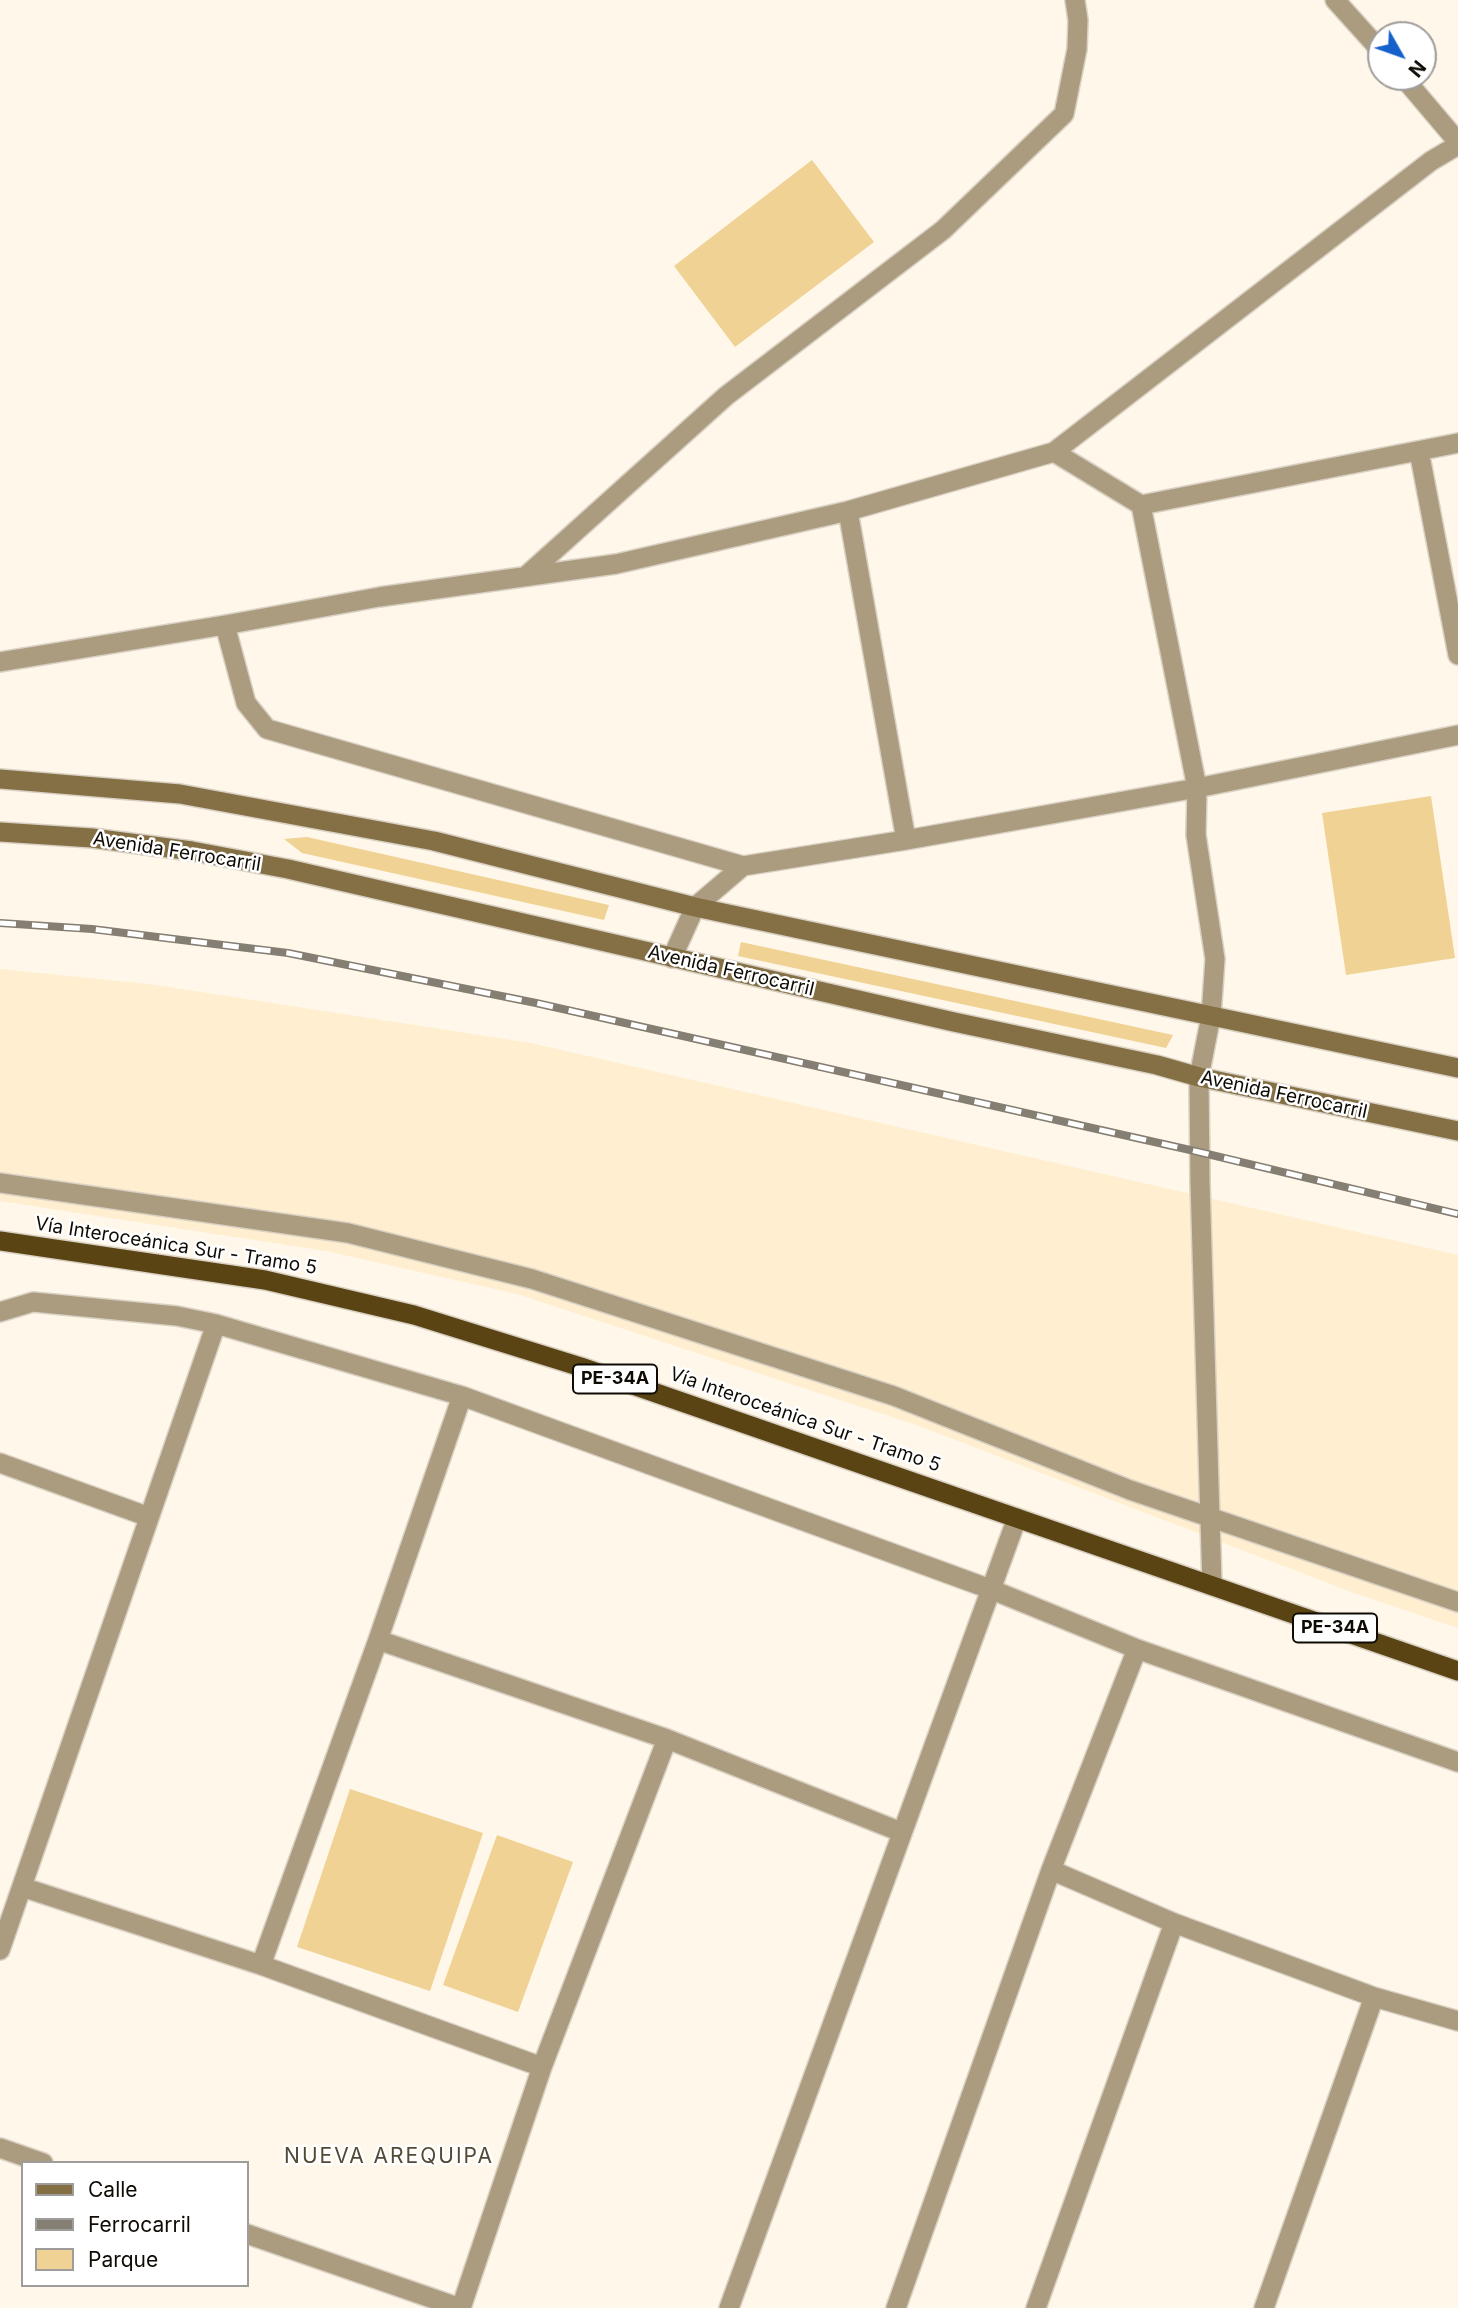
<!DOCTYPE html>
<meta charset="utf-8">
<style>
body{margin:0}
#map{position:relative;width:1458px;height:2308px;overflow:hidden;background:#fff7e9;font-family:Inter,sans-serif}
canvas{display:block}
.legend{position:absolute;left:21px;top:2161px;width:228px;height:126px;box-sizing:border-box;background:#fff;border:2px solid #9f9d9b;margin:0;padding:9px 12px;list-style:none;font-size:21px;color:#0f0b04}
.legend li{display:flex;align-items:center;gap:14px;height:35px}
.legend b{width:35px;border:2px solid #9f9d9b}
.north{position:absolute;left:1367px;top:21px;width:70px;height:70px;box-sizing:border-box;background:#fff;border:2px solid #9f9d9b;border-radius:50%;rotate:130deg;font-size:19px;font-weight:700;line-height:28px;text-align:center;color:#0f0b04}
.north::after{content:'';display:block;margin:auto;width:24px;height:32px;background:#1561cb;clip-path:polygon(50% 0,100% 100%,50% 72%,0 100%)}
</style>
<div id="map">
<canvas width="1458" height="2308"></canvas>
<ul class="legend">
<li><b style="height:9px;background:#857045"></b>Calle</li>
<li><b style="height:9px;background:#847e73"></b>Ferrocarril</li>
<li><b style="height:19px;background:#f1d295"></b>Parque</li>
</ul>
<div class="north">N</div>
</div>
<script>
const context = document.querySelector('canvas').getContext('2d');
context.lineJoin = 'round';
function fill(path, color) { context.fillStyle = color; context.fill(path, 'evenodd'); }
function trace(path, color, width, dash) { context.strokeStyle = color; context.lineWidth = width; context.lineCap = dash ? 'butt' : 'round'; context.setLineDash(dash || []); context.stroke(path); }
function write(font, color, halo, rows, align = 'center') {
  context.font = font + ' Inter,sans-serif'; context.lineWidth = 5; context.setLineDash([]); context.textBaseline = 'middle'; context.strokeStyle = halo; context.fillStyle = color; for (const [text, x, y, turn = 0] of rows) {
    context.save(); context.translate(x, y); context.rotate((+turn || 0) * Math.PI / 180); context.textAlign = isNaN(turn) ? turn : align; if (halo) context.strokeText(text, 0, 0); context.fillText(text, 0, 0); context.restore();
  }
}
const built = new Path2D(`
 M0,969L149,984L531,1043L1458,1255V1628L1354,1593L919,1426L517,1294L326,1251L0,1201Z`);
const green = new Path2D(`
 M812,160L874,242L735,347L674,266Z
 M1431,796L1455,958L1346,975L1322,813Z
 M307,837L609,905L604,920L302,853L284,839Z
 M741,942L1173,1035L1166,1048L738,956Z
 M350,1789L483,1833L430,1991L297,1947Z
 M497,1835L573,1862L518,2012L443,1985Z`);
const minor = new Path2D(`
 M1335,0L1381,51
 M1403,77L1458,142
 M1419,451L1458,655
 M1054,452L1141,505L1458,443
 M1141,505L1197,788L1196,835L1215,959L1211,1016L1199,1077L1200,1182L1212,1585
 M848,511L906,840
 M526,576L726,396L943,230L1064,114L1077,49L1078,20L1075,0
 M225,625L246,703L267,729L743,866
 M0,662L225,625L379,597L616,564L848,511L1054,452L1431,161L1458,145
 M672,958L695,907L743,866L906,840L1197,788L1458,735
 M0,1183L348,1233L532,1279L894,1396L1130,1490L1458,1602
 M0,1312L33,1302L177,1316L216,1324L462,1396L990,1589L1137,1649L1458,1762
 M0,1463L149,1517
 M378,1640L667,1739L901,1832
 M1051,1870L1174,1923L1374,1997L1458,2021
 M22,1887L261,1965L542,2067
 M0,1950L216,1324
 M261,1965L378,1640L462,1396
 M0,2148L43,2163
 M247,2234L460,2308
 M461,2308L542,2067L667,1739
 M729,2308L1017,1518
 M896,2308L1051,1870L1137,1649
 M1036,2308L1174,1923
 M1264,2308L1374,1997`);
const secondary = new Path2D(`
 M0,779L180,794L434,841L695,907L1458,1068
 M0,832L92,838L192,851L288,869L954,1022L1157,1065L1199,1077L1458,1131`);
const trunk = new Path2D(`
 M0,1241L265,1280L414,1315L581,1367L1458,1671`);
const rail = new Path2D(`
 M0,923L92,929L288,953L536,1003L1199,1152L1458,1214`);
const shields = [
 [615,1379,84],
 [1335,1628,84]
];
const shieldNames = [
 ["PE-34A",615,1379],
 ["PE-34A",1335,1628]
];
const streetNames = [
 ["Avenida Ferrocarril",177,852,9],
 ["Avenida Ferrocarril",731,971,13],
 ["Avenida Ferrocarril",1284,1095,12],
 ["Vía Interoceánica Sur - Tramo 5",176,1246,9],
 ["Vía Interoceánica Sur - Tramo 5",805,1420,19]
];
const neighbourhoodNames = [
 ["NUEVA AREQUIPA",389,2157]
];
fill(built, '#ffefd0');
fill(green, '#f1d295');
trace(minor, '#d9d1c4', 22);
trace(secondary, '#d9d1c4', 22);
trace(trunk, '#d9d1c4', 22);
trace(minor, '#ab9c7f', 19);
trace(secondary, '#857045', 19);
trace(trunk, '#5a4414', 19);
trace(rail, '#847e73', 8);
trace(rail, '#fff', 5, [16]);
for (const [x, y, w] of shields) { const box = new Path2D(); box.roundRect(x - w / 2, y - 14.5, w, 29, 5); context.fillStyle = '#fff'; context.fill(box); trace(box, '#0f0b04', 2); }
write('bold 18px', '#0f0b04', null, shieldNames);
write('19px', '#0f0b04', '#fff', streetNames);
context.letterSpacing = '2px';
write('21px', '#534935', '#fff', neighbourhoodNames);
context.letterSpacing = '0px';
</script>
